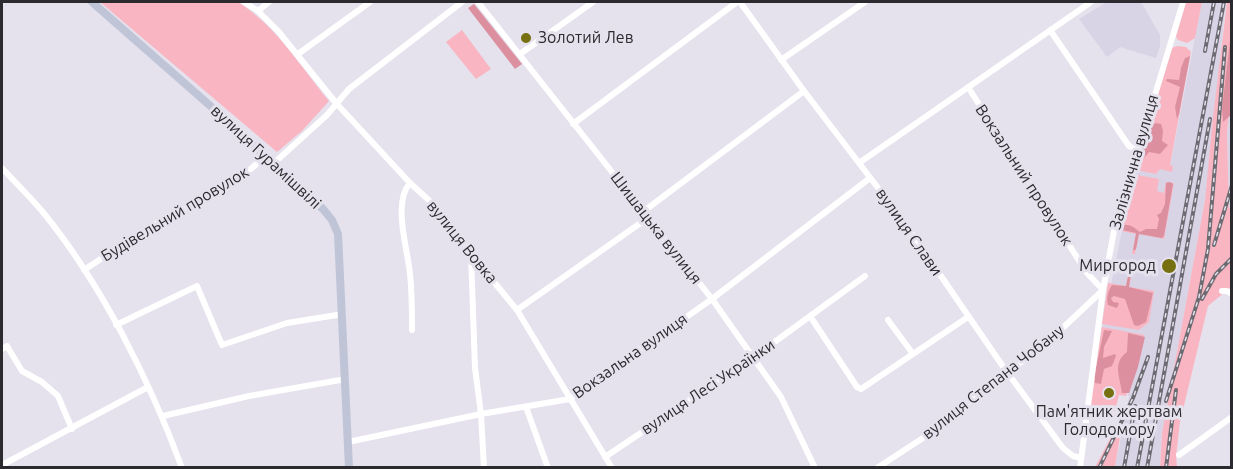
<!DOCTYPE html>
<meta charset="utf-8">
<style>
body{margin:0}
#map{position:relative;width:1233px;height:469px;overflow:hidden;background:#e5e1ed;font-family:Ubuntu,sans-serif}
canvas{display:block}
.frame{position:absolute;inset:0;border:3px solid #2b2a2e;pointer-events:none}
</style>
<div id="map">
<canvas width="1233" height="469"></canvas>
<div class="frame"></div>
</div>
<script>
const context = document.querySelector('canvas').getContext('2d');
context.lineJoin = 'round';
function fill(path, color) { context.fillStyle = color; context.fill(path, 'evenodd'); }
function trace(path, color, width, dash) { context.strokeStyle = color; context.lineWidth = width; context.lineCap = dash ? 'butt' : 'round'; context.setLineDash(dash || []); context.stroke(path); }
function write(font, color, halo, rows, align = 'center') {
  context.font = font + ' Ubuntu,sans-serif'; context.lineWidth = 6; context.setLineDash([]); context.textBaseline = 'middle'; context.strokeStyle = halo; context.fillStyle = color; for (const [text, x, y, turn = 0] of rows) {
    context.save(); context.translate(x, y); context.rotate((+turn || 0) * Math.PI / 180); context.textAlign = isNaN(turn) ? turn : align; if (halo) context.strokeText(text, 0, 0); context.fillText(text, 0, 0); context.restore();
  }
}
const built = new Path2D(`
 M1107,2H1141L1160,35V46L1156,58L1120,47L1107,57L1079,19Z
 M1202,2H1226L1205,200L1162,433L1160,467H1115L1129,397L1102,329L1136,161L1170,166Z
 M1231,79V282L1227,133Z`);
const green = new Path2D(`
 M100,2H238C277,27 300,66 329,101L302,131L277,152Z
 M1186,2H1202L1195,38L1187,43L1178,40L1176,37Z
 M1227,2H1231L1232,79L1227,133L1229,208L1232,207L1231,287L1208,306L1180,422L1176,456L1177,467L1160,468L1162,433L1205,200L1213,117Z
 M462,30L491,69L476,79L446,42Z
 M1177,46L1186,47L1191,52L1170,165L1173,166L1172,172L1160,169L1156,174L1136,170L1134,167L1172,48Z
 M1132,174L1159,179L1157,191L1164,193L1166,182L1174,183L1164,239L1139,234L1135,254H1132L1136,234L1117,230Z
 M1130,266L1133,267L1129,287L1154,291L1149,322L1139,330L1102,324L1108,283L1126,286Z
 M1102,327L1144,335L1138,363L1126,396L1119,395L1115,411L1102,412L1089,406Z
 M1124,413L1115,467H1095Z`);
const forest = new Path2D(`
 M474,4L522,64L515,69L468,8Z
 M1231,33V115L1223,122L1222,108Z
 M1190,56L1179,114L1177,119L1175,107L1180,87L1166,81L1167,79L1179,80L1181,68L1185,58Z
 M1156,123L1161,124L1163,130L1162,141L1168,145L1160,154L1149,152L1144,158L1140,154C1143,144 1145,127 1156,123Z
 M1170,182L1173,184L1164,236L1162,238L1139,234L1136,249L1133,251L1136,233L1118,229L1121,225C1131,224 1133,227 1140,232L1146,229H1157L1159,219L1157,215L1161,213L1165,204L1166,183Z
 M1130,267H1132L1129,287L1153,293L1146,322L1138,326L1134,325L1125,299L1114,296L1111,298L1113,302L1119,303L1117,308L1108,305C1106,298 1108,291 1112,285L1126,286Z
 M1104,330L1112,331L1104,347L1103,358L1115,354L1116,356L1112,366L1104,369L1101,384L1095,383L1094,377Z
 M1128,333L1145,337L1138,367L1129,393H1122C1120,376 1112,363 1127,352Z`);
const minor = new Path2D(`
 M244,2L258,11L278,31L336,103L410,183L433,204L463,241L471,254L517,310L612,468
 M478,2L712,299L781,397L815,468
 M740,2L804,91L904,222L1004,368L1063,448L1073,456L1081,458
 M258,11L269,2
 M1050,30L1129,146L1137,150
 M298,54L370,2
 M520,54L593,2
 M781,60L865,2
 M573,124L737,2
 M274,163L327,115L349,89L462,2
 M859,163L1091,2
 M2,168C15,182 29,196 42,211C101,283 150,381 182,468
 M410,183C392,203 408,250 410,274C412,292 412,311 412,330
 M644,211L804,91
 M471,254L475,368L481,414L484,468
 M84,270C106,256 128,240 150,227C189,204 235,190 265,155
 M1222,291H1227L1232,294
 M517,310L649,217
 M810,316L857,387L861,389L968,317
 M888,320L913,354
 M116,325L197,286L222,345L287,323L343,314
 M2,349L7,346L22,371L42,382L58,396L72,429
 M526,407L548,468
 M163,416L249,396L346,379
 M348,442L481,414L570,399L712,299L870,178
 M1179,455L1232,417
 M605,457L754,357L865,276
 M2,465L148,387
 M877,468L926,436L1051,339L1103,290L1087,273L968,87
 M1080,468L1103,290L1114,231L1183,2`);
const major = new Path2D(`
 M92,2L215,110L323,209L332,220L338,234L349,468`);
const rail = new Path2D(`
 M1205,51L1214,2
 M1214,245L1232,185
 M1202,299L1216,274L1232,258
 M1166,401L1199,297L1208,249L1225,47
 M1099,468L1133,398L1148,357
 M1124,468L1135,406
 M1137,468L1224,2
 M1147,468L1210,119
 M1166,468L1176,390`);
const markers = [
 [526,38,6,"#767010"],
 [1169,266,8,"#767010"],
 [1109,393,6,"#767010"]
];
const poiNames = [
 ["Золотий Лев",538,38],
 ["Миргород",1156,266,"right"],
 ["Пам'ятник жертвам",1109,412,"center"],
 ["Голодомору",1109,430,"center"]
];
const streetNames = [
 ["вулиця Гурамішвілі",266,157,43],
 ["Залізнична вулиця",1134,162,-74],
 ["Вокзальний провулок",1024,175,57],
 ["Будівельний провулок",175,214,-31],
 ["Шишацька вулиця",656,228,52],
 ["вулиця Слави",909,232,55],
 ["вулиця Вовка",462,242,51],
 ["Вокзальна вулиця",630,356,-35],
 ["вулиця Степана Чобану",993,382,-38],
 ["вулиця Лесі Українки",708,387,-34]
];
fill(built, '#d9d3e6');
fill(green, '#f9b6c2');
fill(forest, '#dc909f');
trace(minor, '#fff', 6);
trace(major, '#bfc5d7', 8);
trace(rail, '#6d6b72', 4);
trace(rail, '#e5e1ed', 1.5, [4.5]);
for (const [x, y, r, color] of markers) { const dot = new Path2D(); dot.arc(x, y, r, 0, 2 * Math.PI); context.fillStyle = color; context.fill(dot); trace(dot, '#e5e1ed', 2); }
write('16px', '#2b2a2e', '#e5e1ed', poiNames, 'left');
write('16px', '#2b2a2e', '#e5e1ed', streetNames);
</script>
